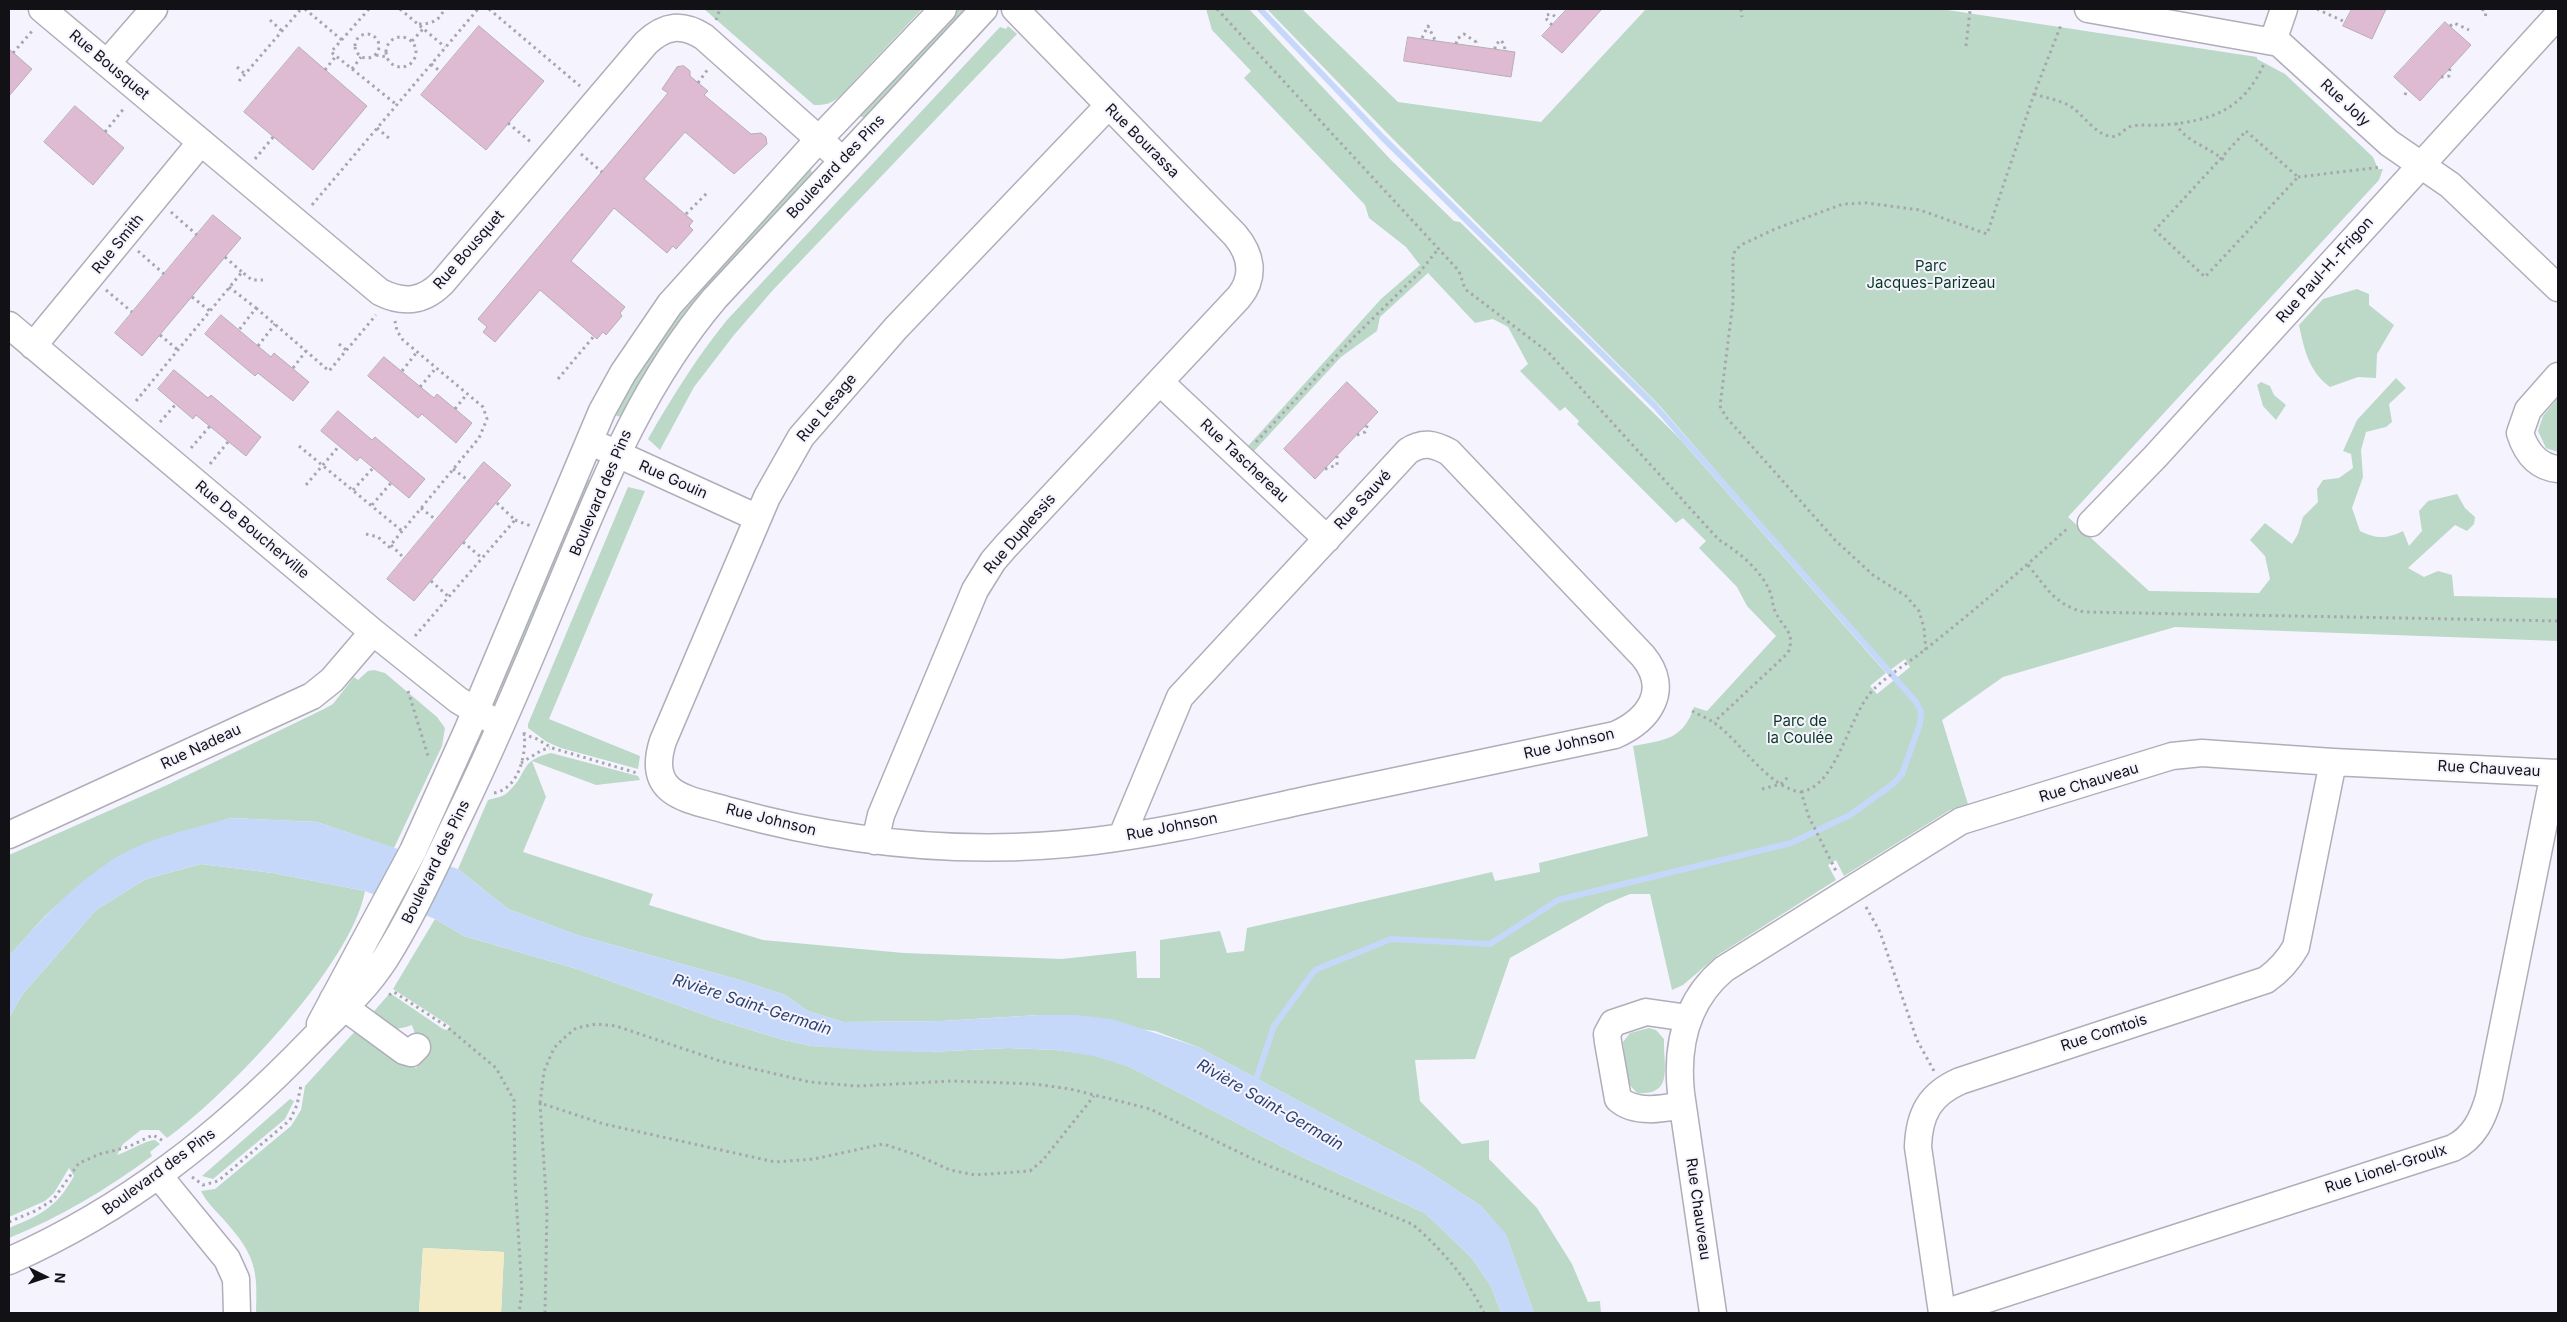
<!DOCTYPE html>
<meta charset="utf-8">
<style>
body{margin:0}
#map{position:relative;width:2567px;height:1322px;overflow:hidden;background:#f5f4fe;font-family:Inter,sans-serif}
canvas{display:block}
.frame{position:absolute;inset:0;border:10px solid #121216;pointer-events:none}
.north{position:absolute;left:20px;top:1252px;width:50px;height:50px;-webkit-text-stroke:4px #f5f4fe;paint-order:stroke;rotate:94deg;font-size:14px;font-weight:700;line-height:20px;text-align:center;color:#121216}
.north::after{content:'';display:block;margin:auto;width:18px;height:22px;background:#121216;clip-path:polygon(50% 0,100% 100%,50% 72%,0 100%)}
</style>
<div id="map">
<canvas width="2567" height="1322"></canvas>
<div class="frame"></div>
<div class="north">N</div>
</div>
<script>
const context = document.querySelector('canvas').getContext('2d');
context.lineJoin = 'round';
function fill(path, color) { context.fillStyle = color; context.fill(path, 'evenodd'); }
function trace(path, color, width, dash) { context.strokeStyle = color; context.lineWidth = width; context.lineCap = dash ? 'butt' : 'round'; context.setLineDash(dash || []); context.stroke(path); }
function write(font, color, halo, rows, align = 'center') {
  context.font = font + ' Inter,sans-serif'; context.lineWidth = 4; context.setLineDash([]); context.textBaseline = 'middle'; context.strokeStyle = halo; context.fillStyle = color; for (const [text, x, y, turn = 0] of rows) {
    context.save(); context.translate(x, y); context.rotate((+turn || 0) * Math.PI / 180); context.textAlign = isNaN(turn) ? turn : align; if (halo) context.strokeText(text, 0, 0); context.fillText(text, 0, 0); context.restore();
  }
}
const green = new Path2D(`
 M704,9H922L839,97C831,104 825,105 814,105Z
 M958,9H970L867,118L859,116V113Z
 M1206,9H1249L1392,161L1454,221L1460,222L1680,439L1886,673L1870,686L1877,694L1910,667L1905,659L1889,671L1659,405L1392,138L1267,9H1302L1398,102L1541,122L1646,9H1941L2257,57V59L2285,74L2373,157L2378,169H2383L2379,180L2068,517L2149,591L2259,593L2270,579L2265,556L2250,540L2265,523L2292,544L2298,534L2303,517L2318,502L2317,489L2323,480L2339,478L2353,468L2351,454L2343,451L2357,420L2396,378L2406,388L2389,404L2392,422L2386,427L2366,432L2361,450L2363,477L2352,508L2360,531C2377,539 2386,539 2403,531L2409,546L2422,531L2419,511L2428,501L2457,494L2465,508L2475,517L2474,524L2467,531L2455,525L2408,568L2424,577L2438,571L2452,575L2454,596L2558,598V641L2175,627L2003,677L1942,720L1968,804L1950,810L1844,876L1836,860L1828,865L1836,880L1718,955L1683,985L1672,990L1650,894H1630L1606,904L1510,958L1475,1059L1415,1060L1420,1101L1462,1144L1489,1140V1159L1537,1208L1572,1264L1588,1302L1600,1301L1601,1313H1534L1506,1235L1481,1206L1420,1166L1198,1047L1155,1031L1039,1015L942,1021L843,1022L808,1011L785,995L740,980L577,935L508,909L458,869L488,800C495,798 504,797 509,791C528,774 519,760 551,753L638,776L640,780L596,785L532,761L546,797L523,852L653,894L649,905L763,940L904,953L1062,959L1136,951L1137,978H1160V940L1220,931L1227,953L1244,951L1247,928L1492,872L1495,881L1540,872L1539,863L1648,836L1633,746C1664,740 1683,740 1694,707L1707,711L1776,636L1747,606L1737,587L1699,548L1706,541L1683,518L1676,523L1577,424L1579,421L1565,407L1560,411L1520,371L1528,364L1508,327L1493,319L1475,323L1428,273L1380,317L1377,331L1341,357L1254,451L1248,446L1381,299L1420,265L1406,247L1369,218L1365,205L1244,78L1251,71L1212,30Z
 M1008,26L1017,34L773,290L734,335L694,387L660,450L648,439C672,397 697,357 727,320L1000,27L1006,29Z
 M810,168L813,175C743,250 667,323 621,417L614,415L619,401L667,324Z
 M2357,289L2369,294V305L2394,325L2377,354L2376,378L2358,377L2330,387C2309,372 2304,349 2299,325L2323,299Z
 M2261,382L2270,386L2274,395L2286,405L2276,420L2263,406L2257,385Z
 M2558,398V452L2546,448L2538,431L2543,416Z
 M587,479L591,481L504,688H500L498,686Z
 M628,487L645,491L549,719L640,756L638,769L561,748L547,742L528,728V724Z
 M374,670L385,673L437,717L445,728L442,746L394,848L317,822L231,818L180,833L78,886L45,916L9,956V855L167,785L324,709L333,704L354,677L358,680L368,671Z
 M201,864L273,873L365,891C352,964 227,1095 167,1138L159,1130H141L123,1144L117,1155C130,1151 143,1141 155,1140L160,1144L150,1152L152,1156C107,1189 61,1217 9,1238V1228C41,1215 57,1207 74,1176L69,1168L54,1193L45,1201L9,1217V1018L22,995L96,910L146,879Z
 M435,919L464,936L577,969L716,1019L780,1039L811,1046L930,1052L1008,1048L1056,1050L1094,1055L1130,1067L1300,1156L1425,1213L1471,1257L1491,1286L1501,1313H501L504,1252L423,1248L419,1313H256C258,1269 255,1255 225,1221C217,1212 206,1202 201,1191L215,1189L291,1126L301,1110L305,1086L358,1028L416,1068L428,1051L416,1037L412,1025C393,1032 384,1029 368,1018L390,993L443,1029L447,1030L450,1026L393,989Z
 M1649,1028L1656,1030L1664,1039C1663,1065 1675,1096 1637,1093L1628,1083L1623,1042L1630,1033Z
 M290,1099L294,1101L285,1119L213,1179L202,1176Z`);
const sand = new Path2D(`
 M423,1248L504,1252L501,1313H419Z`);
const water = new Path2D(`
 M231,818L317,822L458,869L508,909L577,935L740,980L785,995L808,1011L843,1022L942,1021L1039,1015H1076L1112,1019L1198,1047L1420,1166L1481,1206L1506,1234L1534,1313H1501L1491,1286L1471,1257L1425,1213L1300,1156L1130,1067L1094,1056L1056,1050L1008,1048L930,1052L877,1051L811,1046L780,1039L716,1019L577,969L464,936L435,919L365,891L273,873L201,864L146,879L96,910L22,995L9,1018V956C40,921 72,886 112,860C146,838 192,829 231,818Z`);
const stream = new Path2D(`
 M1254,1085L1274,1026L1315,970L1391,939L1490,944L1558,900L1791,843L1850,815L1893,784L1902,774L1920,724L1921,712L1916,702L1655,406L1382,137L1260,9`);
const building = new Path2D(`
 M1567,9H1602L1562,53L1542,36Z
 M2352,9H2386L2372,39L2343,26Z
 M2445,22L2471,45L2420,101L2394,77Z
 M479,26L544,81L486,150L421,95Z
 M1408,37L1515,52L1511,77L1404,61Z
 M299,47L367,106L313,170L244,112Z
 M9,49L32,69L9,96Z
 M684,66L690,71V76L708,91L704,95L751,134L761,133L766,137L767,144L734,174L685,132L644,179L693,221L689,226L693,230L676,249L673,246L667,253L614,208L571,261L625,307L620,313L622,316L606,335L603,332L597,339L540,290L495,342L483,332L487,327L478,319L668,93L662,89L677,67Z
 M75,106L124,148L93,185L44,142Z
 M213,215L241,238L142,356L115,333Z
 M221,315L271,357L274,353L309,382L293,401L258,373L255,376L205,334Z
 M384,357L434,398L437,394L472,423L456,443L422,414L418,418L368,376Z
 M174,370L208,398L211,395L261,437L246,456L196,415L193,419L158,389Z
 M1347,382L1378,412L1315,479L1284,449Z
 M338,411L372,440L375,437L425,479L409,498L360,457L357,461L321,431Z
 M484,462L511,485L414,601L387,579Z`);
const path = new Path2D(`
 M305,9L342,40
 M369,9L331,52L397,105
 M400,9L445,47
 M489,9L580,86
 M1217,9L1459,271L1465,289L1548,352L1719,540C1739,552 1761,570 1770,592C1773,598 1772,605 1775,611C1783,629 1796,631 1788,653L1714,722
 M1741,9L1742,17
 M2317,9L2345,22
 M2482,9L2486,12L2485,19
 M270,20L282,31
 M716,20L720,9
 M419,24C431,24 440,21 444,9
 M1552,25L1547,20L1546,15L1552,14L1558,19
 M2450,26L2454,23L2469,30
 M355 46a12 12 0 1 1 24 0a12 12 0 1 1-24 0Z
 M386 52a15 15 0 1 1 30 0a15 15 0 1 1-30 0Z
 M1422,38L1428,26L1435,40
 M412,41L423,29
 M1456,44L1457,39L1464,34L1476,42L1475,46
 M1966,46L1970,11
 M1495,49V45L1501,40L1505,46L1504,51
 M13,53L33,30
 M376,55L387,57
 M431,64L441,72
 M237,67L245,74
 M352,69L361,57
 M325,70L336,56
 M2441,77L2449,76L2450,68
 M239,81L301,9
 M698,83L708,69
 M2034,94C2046,98 2060,100 2070,106C2083,114 2094,133 2109,136C2120,139 2123,128 2132,126C2142,124 2153,126 2163,125C2212,121 2243,110 2264,64
 M2405,95L2407,89
 M508,123L532,143
 M2176,123C2182,140 2211,148 2225,161
 M377,128L390,139
 M2246,131L2298,177L2205,277L2155,230Z
 M105,132L125,107
 M581,154L602,172
 M255,159L274,136
 M2298,177L2381,167
 M312,205L478,9
 M171,212L197,235
 M686,214L709,191
 M138,251L164,274
 M225,257L242,272
 M229,287L256,308L239,330
 M106,290L132,312
 M192,297L210,311
 M256,308L329,371L376,315
 M160,335L178,350
 M339,344L346,350
 M258,346L275,324
 M293,368L306,351
 M402,371L417,352
 M558,379L594,336
 M420,387L436,368
 M136,401L242,272L252,280H263
 M455,409L467,394
 M160,422L176,404
 M1357,435L1365,432L1368,423
 M1256,442L1354,337L1419,273L1439,248
 M299,446L402,531
 M191,448L210,426
 M210,464L228,442
 M453,469L469,481
 M1325,469L1337,465V456
 M306,485L339,446
 M353,490L373,468
 M372,505L391,483
 M421,508L436,520
 M515,520L531,526
 M366,534L378,537L389,547L479,438L487,419L483,407L403,340L397,331L395,321
 M463,542L482,558
 M391,545L404,558
 M2028,565C2046,587 2055,605 2084,612L2558,621
 M431,581L449,597
 M415,636L515,520L497,503
 M1926,650L1924,628L1919,611L1906,596L1873,575L1835,540L1726,417L1720,406L1733,302V257L1735,250L1743,244L1775,229L1843,204L1867,203L1920,210L1987,234L2034,94L2061,25
 M408,691L429,759
 M1692,711C1699,715 1707,718 1713,722C1740,740 1768,788 1801,792L1809,817L1837,873
 M523,734L537,739L552,748L637,773
 M521,763L542,750L550,748
 M1762,789L1781,784L1789,776
 M1801,792C1838,785 1848,716 1873,690C1889,674 1910,662 1927,648C1976,609 2023,569 2069,527
 M494,793C519,789 527,753 524,732
 M1866,907L1880,932L1917,1040L1934,1071
 M389,995L394,992L446,1026L496,1068L514,1100L515,1181L522,1292L519,1313
 M540,1103L544,1071L554,1048L564,1038L576,1028L596,1024L616,1026L720,1061L810,1082L857,1086L952,1081L1035,1084L1070,1089L1123,1102L1150,1109L1257,1161L1412,1224C1440,1247 1469,1281 1484,1313
 M192,1177L203,1185L218,1181L290,1120L297,1105L301,1085
 M9,1222L35,1211L53,1200L79,1163L100,1154L128,1147L153,1135L165,1142
 M545,1313L547,1210L540,1103L604,1124L775,1162L814,1159L883,1144L917,1155L950,1170L975,1175L1030,1171L1043,1160L1094,1096`);
const minor = new Path2D(`
 M42,9L380,292C404,304 423,302 442,283L646,43C665,25 682,23 704,37L832,151
 M2088,9L2279,43L2389,143L2450,185L2558,288
 M2273,41L2284,9
 M107,63L154,9
 M1108,106L896,328L801,437L767,497L663,741C645,797 689,799 730,811C848,844 972,856 1094,841C1170,832 1245,813 1320,797C1418,777 1516,756 1615,735C1649,720 1671,690 1643,656L1449,452C1434,444 1423,441 1408,451L1180,697L1122,836
 M9,325L373,632L458,700L490,719
 M33,346L201,142
 M2558,376L2528,410L2520,433C2526,452 2537,467 2558,469
 M1161,383L1327,539
 M602,447L758,518
 M2091,523L2155,457L2558,15
 M9,835L312,696L332,680L373,632
 M875,841L881,815L975,590L993,561L1006,546L1239,297C1256,276 1251,254 1235,235L1015,9
 M333,999L404,1051L411,1053L417,1047
 M320,1024L413,851L468,729L602,411L623,373L670,304L819,139L943,9
 M1682,1105C1662,1109 1635,1114 1618,1099L1608,1042L1607,1034L1613,1023L1646,1012L1688,1018
 M159,1176L227,1259L236,1279L237,1313
 M9,1261C128,1208 221,1134 311,1041C339,1012 362,994 385,959C414,913 435,865 459,816C492,748 522,678 551,608C598,497 636,391 715,298L984,9
 M1713,1313L1681,1093C1676,1045 1686,1001 1724,969L1961,821L2172,756L2202,753L2333,762L2558,773
 M1942,1313L1918,1147C1919,1114 1930,1094 1960,1081L2266,980C2280,970 2288,961 2296,947L2333,762
 M1944,1313L2453,1148C2474,1138 2483,1118 2489,1097L2554,773`);
const streetNames = [
 ["Rue Bousquet",109,65,40],
 ["Rue Joly",2345,103,43],
 ["Rue Bourassa",1142,141,45],
 ["Boulevard des Pins",836,167,-47],
 ["Rue Smith",118,244,-51],
 ["Rue Bousquet",469,250,-49],
 ["Rue Paul-H.-Frigon",2325,270,-48],
 ["Rue Lesage",827,408,-50],
 ["Rue Taschereau",1244,461,43],
 ["Rue Gouin",673,480,24],
 ["Boulevard des Pins",601,493,-67],
 ["Rue Sauvé",1363,500,-47],
 ["Rue De Boucherville",252,530,40],
 ["Rue Duplessis",1020,534,-49],
 ["Rue Johnson",1569,744,-13],
 ["Rue Nadeau",201,747,-25],
 ["Rue Chauveau",2489,769,3],
 ["Rue Chauveau",2089,783,-17],
 ["Rue Johnson",771,820,14],
 ["Rue Johnson",1172,827,-11],
 ["Boulevard des Pins",436,862,-64],
 ["Rue Comtois",2104,1033,-18],
 ["Rue Lionel-Groulx",2386,1169,-18],
 ["Boulevard des Pins",159,1172,-36],
 ["Rue Chauveau",1698,1209,82]
];
const parkNames = [
 ["Parc",1931,266],
 ["Jacques-Parizeau",1931,283],
 ["Parc de",1800,721],
 ["la Coulée",1800,738]
];
const waterNames = [
 ["Rivière Saint-Germain",752,1005,18],
 ["Rivière Saint-Germain",1270,1105,30]
];
fill(green, '#bcd8c7');
fill(sand, '#f5ecc6');
fill(water, '#c6d8f9');
trace(stream, '#c6d8f9', 6);
fill(building, '#debbd2');
trace(building, '#b7acb3', 1);
trace(minor, '#afaeb9', 29);
trace(path, '#a7a6ae', 3, [2.5, 4]);
trace(minor, '#fff', 26);
write('15px', '#121216', '#f5f4fe', streetNames);
write('15px', '#083822', '#f5f4fe', parkNames);
write('italic 16px', '#2b426e', '#f5f4fe', waterNames);
</script>
